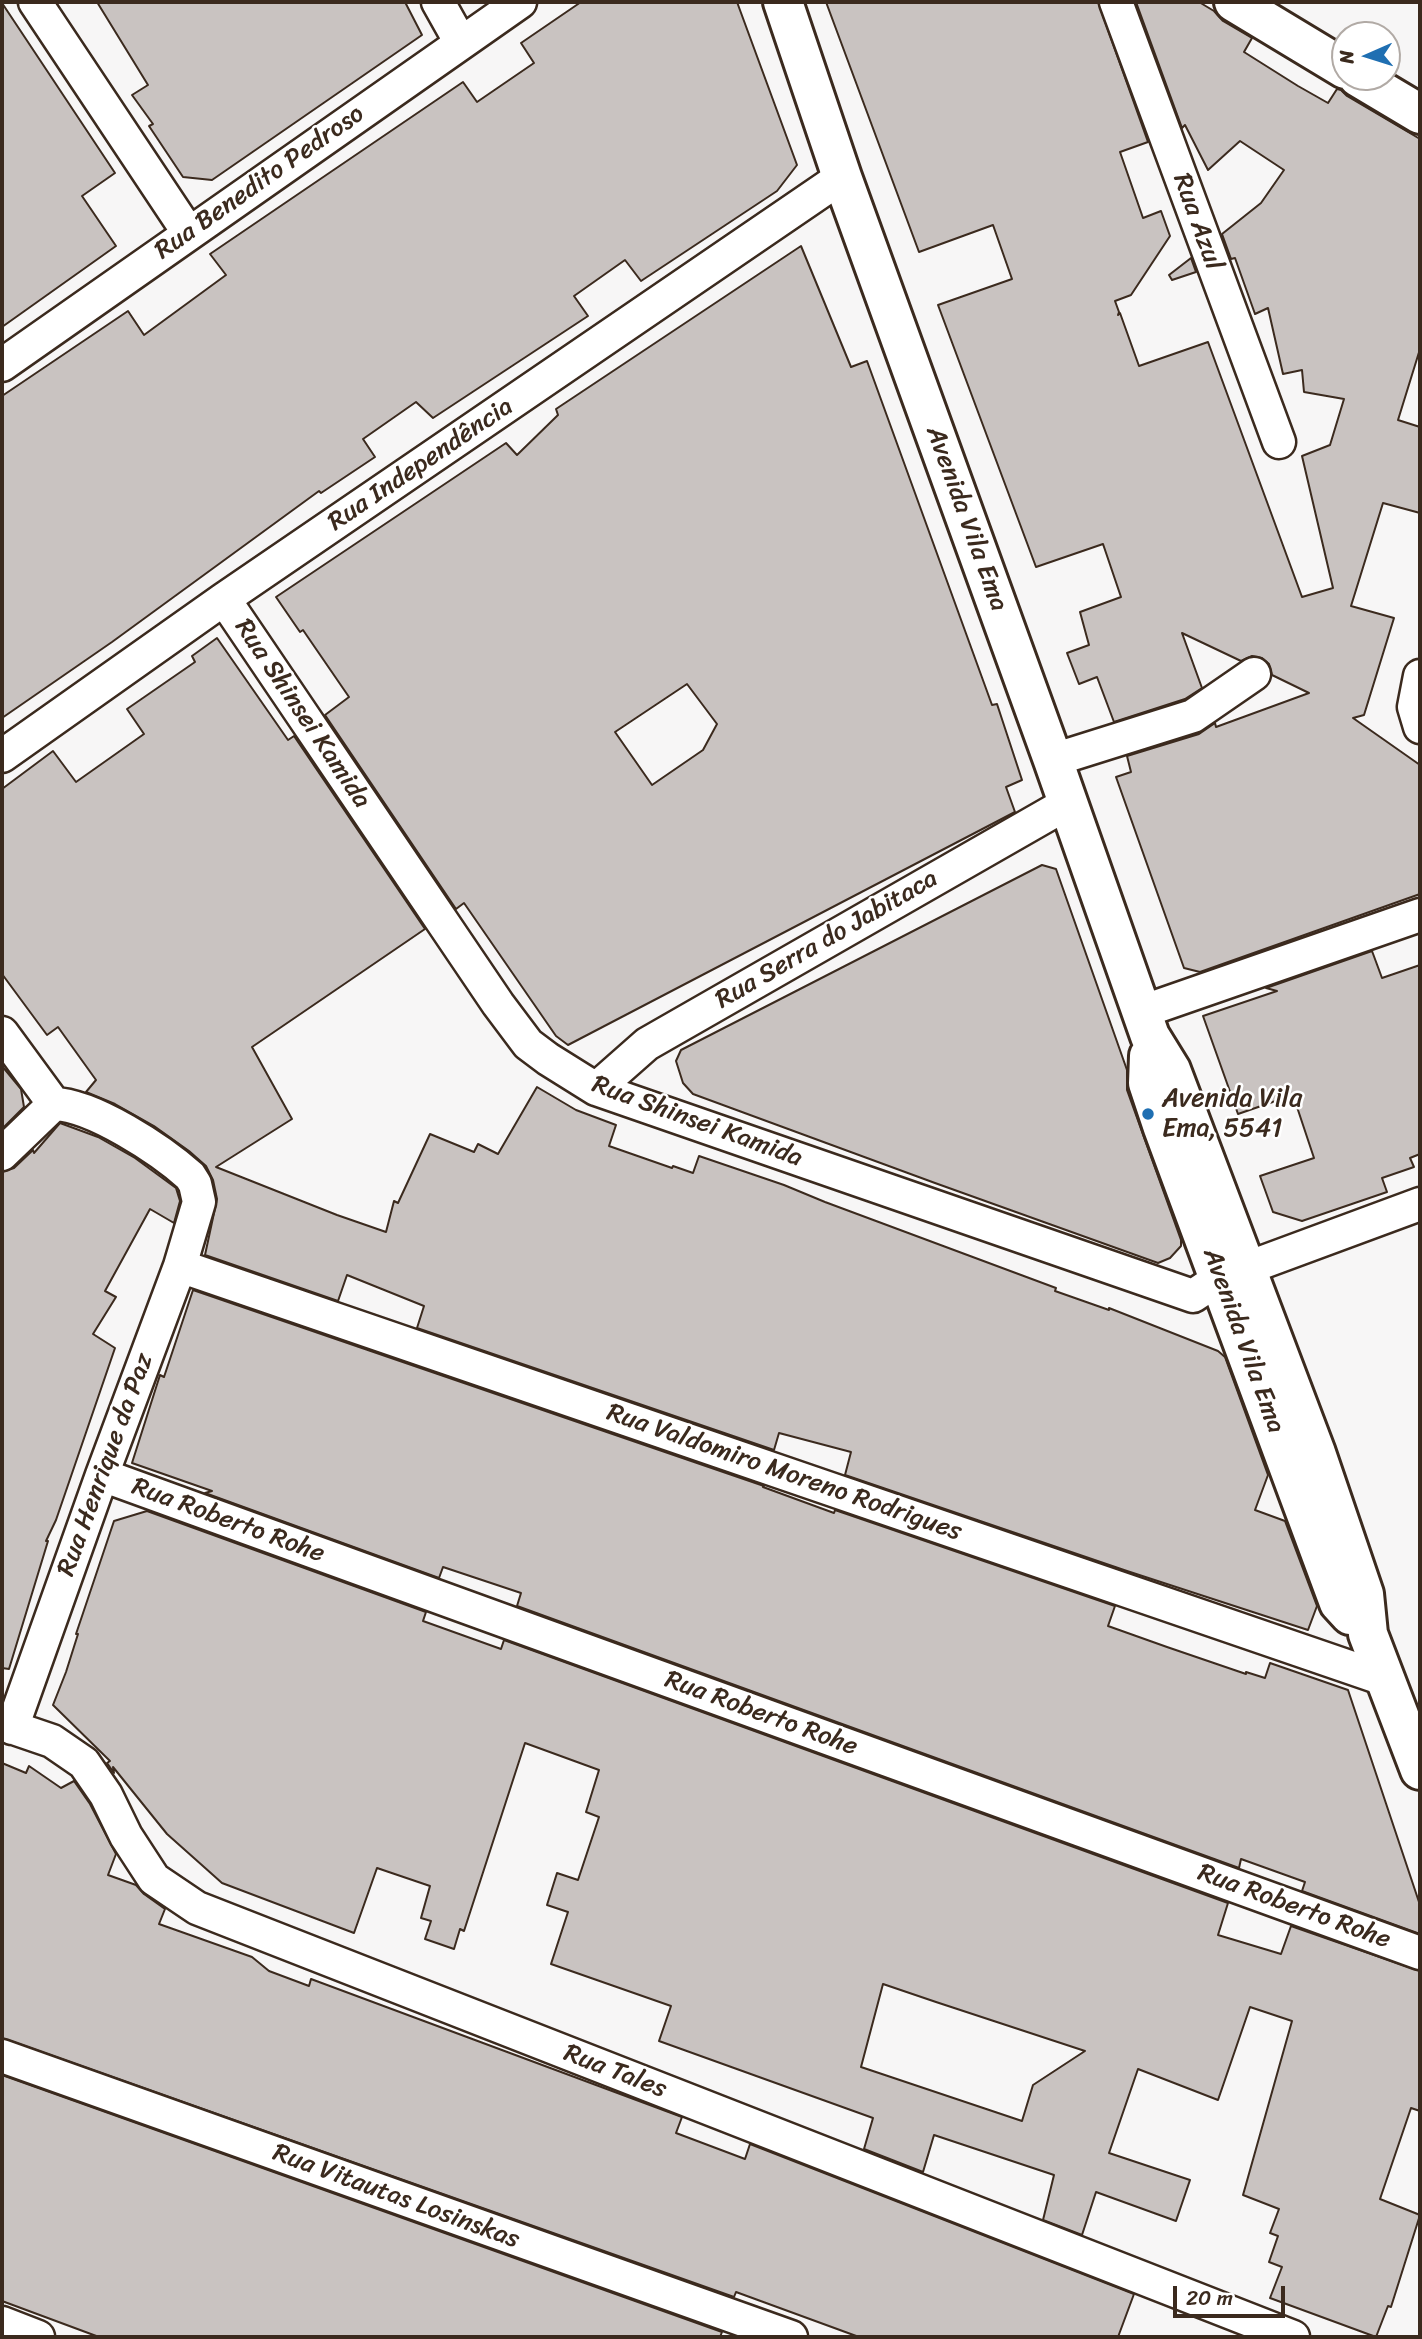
<!DOCTYPE html>
<meta charset="utf-8">
<style>
body{margin:0}
#map{position:relative;width:1422px;height:2339px;overflow:hidden;background:#f7f6f6;font-family:Sriracha,sans-serif}
canvas{display:block}
.frame{position:absolute;inset:0;border:4px solid #3b2a1e;pointer-events:none}
.north{position:absolute;left:1331px;top:21px;width:70px;height:70px;box-sizing:border-box;background:#fff;border:2px solid #b1aaa5;border-radius:50%;rotate:267deg;font-size:19px;font-weight:700;line-height:28px;text-align:center;color:#3b2a1e}
.north::after{content:'';display:block;margin:auto;width:24px;height:32px;background:#1f6fb2;clip-path:polygon(50% 0,100% 100%,50% 72%,0 100%)}
.scale{position:absolute;left:1173px;top:2286px;width:112px;height:32px;box-sizing:border-box;border:4px solid #3b2a1e;border-top:0;padding-left:9px;font-size:21px;line-height:24px;white-space:nowrap;color:#3b2a1e;-webkit-text-stroke:5px #fff;paint-order:stroke}
</style>
<div id="map">
<canvas width="1422" height="2339"></canvas>
<div class="frame"></div>
<div class="north">N</div>
<div class="scale">20 m</div>
</div>
<script>
const context = document.querySelector('canvas').getContext('2d');
context.lineJoin = 'round';
function fill(path, color) { context.fillStyle = color; context.fill(path, 'evenodd'); }
function trace(path, color, width, dash) { context.strokeStyle = color; context.lineWidth = width; context.lineCap = dash ? 'butt' : 'round'; context.setLineDash(dash || []); context.stroke(path); }
function write(font, color, halo, rows, align = 'center') {
  context.font = font + ' Sriracha,sans-serif'; context.lineWidth = 5; context.setLineDash([]); context.textBaseline = 'middle'; context.strokeStyle = halo; context.fillStyle = color; for (const [text, x, y, turn = 0] of rows) {
    context.save(); context.translate(x, y); context.rotate((+turn || 0) * Math.PI / 180); context.textAlign = isNaN(turn) ? turn : align; if (halo) context.strokeText(text, 0, 0); context.fillText(text, 0, 0); context.restore();
  }
}
const building = new Path2D(`
 M97,2H405L422,35L212,180L183,177L149,126L153,124L132,95L148,85Z
 M581,2H737L797,165L777,191L641,281L625,260L574,296L588,316L433,418L416,402L363,439L375,457L321,493L319,491L112,642L2,718V396L128,311L144,335L226,275L210,254L463,82L477,102L534,63L521,43Z
 M826,2H1098L1148,142L1120,152L1143,218L1161,211L1170,236L1131,295L1115,301L1119,312L1118,315L1120,313L1139,366L1208,342L1302,597L1333,588L1302,456L1330,445L1344,399L1304,392L1302,370L1283,374L1268,308L1255,314L1235,258L1231,259L1222,234L1261,203L1284,170L1240,141L1208,170L1185,125L1182,128L1136,2H1199L1214,11L1223,21L1252,38L1244,52L1298,86L1328,103L1337,89L1341,90L1347,96L1420,139V349L1398,420L1420,427V513L1383,503L1351,606L1394,618L1364,715L1353,718L1420,765V894L1200,972L1184,968L1116,777L1131,772L1127,756L1199,734L1215,723L1216,727L1309,693L1272,675L1269,664L1262,658L1252,656L1241,661L1182,633L1202,688L1185,699L1114,722L1097,677L1079,684L1067,653L1089,645L1080,612L1121,597L1103,544L1036,567L938,305L1012,279L993,225L919,252Z
 M2,3L115,173L82,196L116,246L2,327Z
 M801,246L851,367L867,361L992,705L997,704L1022,780L1006,787L1015,812L568,1045L556,1036L464,903L456,909L325,715L349,697L303,630L300,632L276,597L506,443L517,455L558,415L556,409ZM687,684L717,724L703,750L652,785L615,732Z
 M1191,258L1196,272L1172,280L1169,275Z
 M217,638L288,740L294,736L425,929L252,1047L292,1119L216,1167L337,1215L386,1232L394,1201L398,1203L430,1134L474,1152L478,1144L498,1154L537,1087L576,1110L616,1125L609,1146L672,1168L673,1166L693,1173L699,1156L784,1185L825,1202L1056,1288L1055,1291L1109,1310V1308L1218,1351L1225,1357L1268,1475L1255,1510L1285,1521L1317,1606L1308,1630L1127,1571L845,1475L851,1452L779,1433L774,1450L417,1328L424,1306L347,1275L338,1301L205,1255L217,1199L213,1180L206,1166L189,1151L154,1126L115,1104L86,1092L96,1080L58,1027L47,1035L2,974V789L53,751L76,782L144,734L127,709L195,662L192,656Z
 M1042,865L1056,869L1127,1070V1090L1181,1240V1246L1170,1258L1158,1263L935,1183L693,1094L683,1083L676,1061L681,1050Z
 M1372,951L1382,978L1420,965V1154L1410,1158L1414,1167L1382,1178L1387,1192L1302,1221L1273,1212L1260,1176L1314,1158L1293,1095L1238,1114L1203,1016L1277,991L1266,988Z
 M2,1066L21,1089L24,1107L2,1129Z
 M60,1123L98,1137L135,1158L176,1188L180,1201L174,1223L150,1209L105,1291L116,1297L93,1334L115,1348L56,1520L46,1541H48L9,1669L2,1668V1172L14,1168L33,1150L34,1153Z
 M193,1290L764,1486L763,1487L834,1513L835,1510L1115,1606L1108,1626L1167,1647L1246,1674V1672L1265,1678L1270,1663L1348,1690L1420,1905V1934L1302,1891L1305,1882L1241,1859L1239,1868L517,1606L521,1593L443,1567L439,1578L205,1493L212,1491L132,1463L160,1375L164,1377Z
 M147,1511L426,1612L423,1621L501,1649L504,1640L1228,1903L1218,1935L1281,1954L1291,1926L1420,1971V2111L1411,2108L1380,2199L1420,2215L1391,2307L1388,2306L1376,2337L1270,2298L1282,2267L1269,2262L1278,2236L1270,2233L1279,2209L1243,2195L1292,2021L1250,2007L1218,2100L1138,2069L1109,2153L1190,2180L1176,2221L1096,2192L1082,2235L1043,2220L1054,2175L934,2135L923,2172L864,2149L873,2118L659,2041L671,2006L551,1964L568,1912L547,1905L557,1873L578,1880L599,1817L586,1812L599,1770L525,1743L464,1931L460,1929L454,1949L425,1939L431,1921L421,1918L430,1886L377,1868L354,1933L222,1883L167,1834L113,1767L114,1773L107,1763L110,1761L53,1705L66,1672L78,1634H76L114,1521ZM883,1984L936,2002L1085,2051L1033,2085L1022,2121L861,2067Z
 M2,1763L26,1773L29,1766L61,1788L74,1781L90,1804L116,1854L108,1875L136,1885L144,1894L165,1909L159,1924L252,1957L269,1971L309,1986L311,1979L682,2117L676,2133L745,2159L750,2144L1134,2294L1118,2337H859L736,2292L734,2297L2,2038Z
 M2,2075L722,2332L720,2337H99L2,2301Z`);
const street = new Path2D(`
 M35,2L188,232
 M438,2L461,43
 M1116,2L1279,442
 M2,365L520,2
 M224,599L498,1004L528,1044L548,1059L596,1089L1193,1296L1220,1278L1420,1204
 M1420,676L1414,707L1420,727
 M2,756L224,599L842,177
 M1053,760L1193,716L1254,674
 M1141,1012L1420,915
 M2,1033L54,1104C93,1105 161,1150 190,1176L195,1184L199,1202L180,1266L102,1475L12,1728
 M596,1089L647,1044L1068,803
 M2,1154L54,1104
 M180,1266L1387,1680
 M102,1475L1420,1953
 M2,1724L52,1741L84,1763L106,1795L126,1836L154,1879L197,1908L1293,2337
 M2,2056L791,2337
 M2,2323L38,2337`);
const secondary = new Path2D(`
 M783,2L842,177L1053,760L1150,1036L1171,1070L1316,1453L1364,1594L1368,1634L1420,1770
 M1234,2L1345,69
 M1358,77L1420,114
 M1149,1056L1148,1083L1163,1128L1339,1603L1350,1615`);
const markers = [
 [1148,1114,7,"#1f6fb2"]
];
const streetNames = [
 ["Rua Benedito Pedroso",260,183,-35],
 ["Rua Azul",1197,222,70],
 ["Rua Independência",421,465,-34],
 ["Avenida Vila Ema",966,519,70],
 ["Rua Shinsei Kamida",302,714,56],
 ["Rua Serra do Jabitaca",827,940,-30],
 ["Rua Shinsei Kamida",697,1122,20],
 ["Avenida Vila Ema",1243,1341,70],
 ["Rua Henrique da Paz",106,1465,-70],
 ["Rua Valdomiro Moreno Rodrigues",784,1473,19],
 ["Rua Roberto Rohe",228,1521,20],
 ["Rua Roberto Rohe",761,1714,20],
 ["Rua Roberto Rohe",1294,1907,20],
 ["Rua Tales",615,2072,21],
 ["Rua Vitautas Losinskas",396,2197,20]
];
const poiNames = [
 ["Avenida Vila",1162,1099],
 ["Ema, 5541",1162,1129]
];
fill(building, '#c9c3c1');
trace(building, '#3b2a1e', 2);
trace(street, '#3b2a1e', 37);
trace(secondary, '#3b2a1e', 44);
trace(street, '#fff', 32);
trace(secondary, '#fff', 38);
for (const [x, y, r, color] of markers) { const dot = new Path2D(); dot.arc(x, y, r, 0, 2 * Math.PI); context.fillStyle = color; context.fill(dot); trace(dot, '#fff', 2.5); }
write('26px', '#3b2a1e', '#fff', streetNames);
write('26px', '#3b2a1e', '#fff', poiNames, 'left');
</script>
